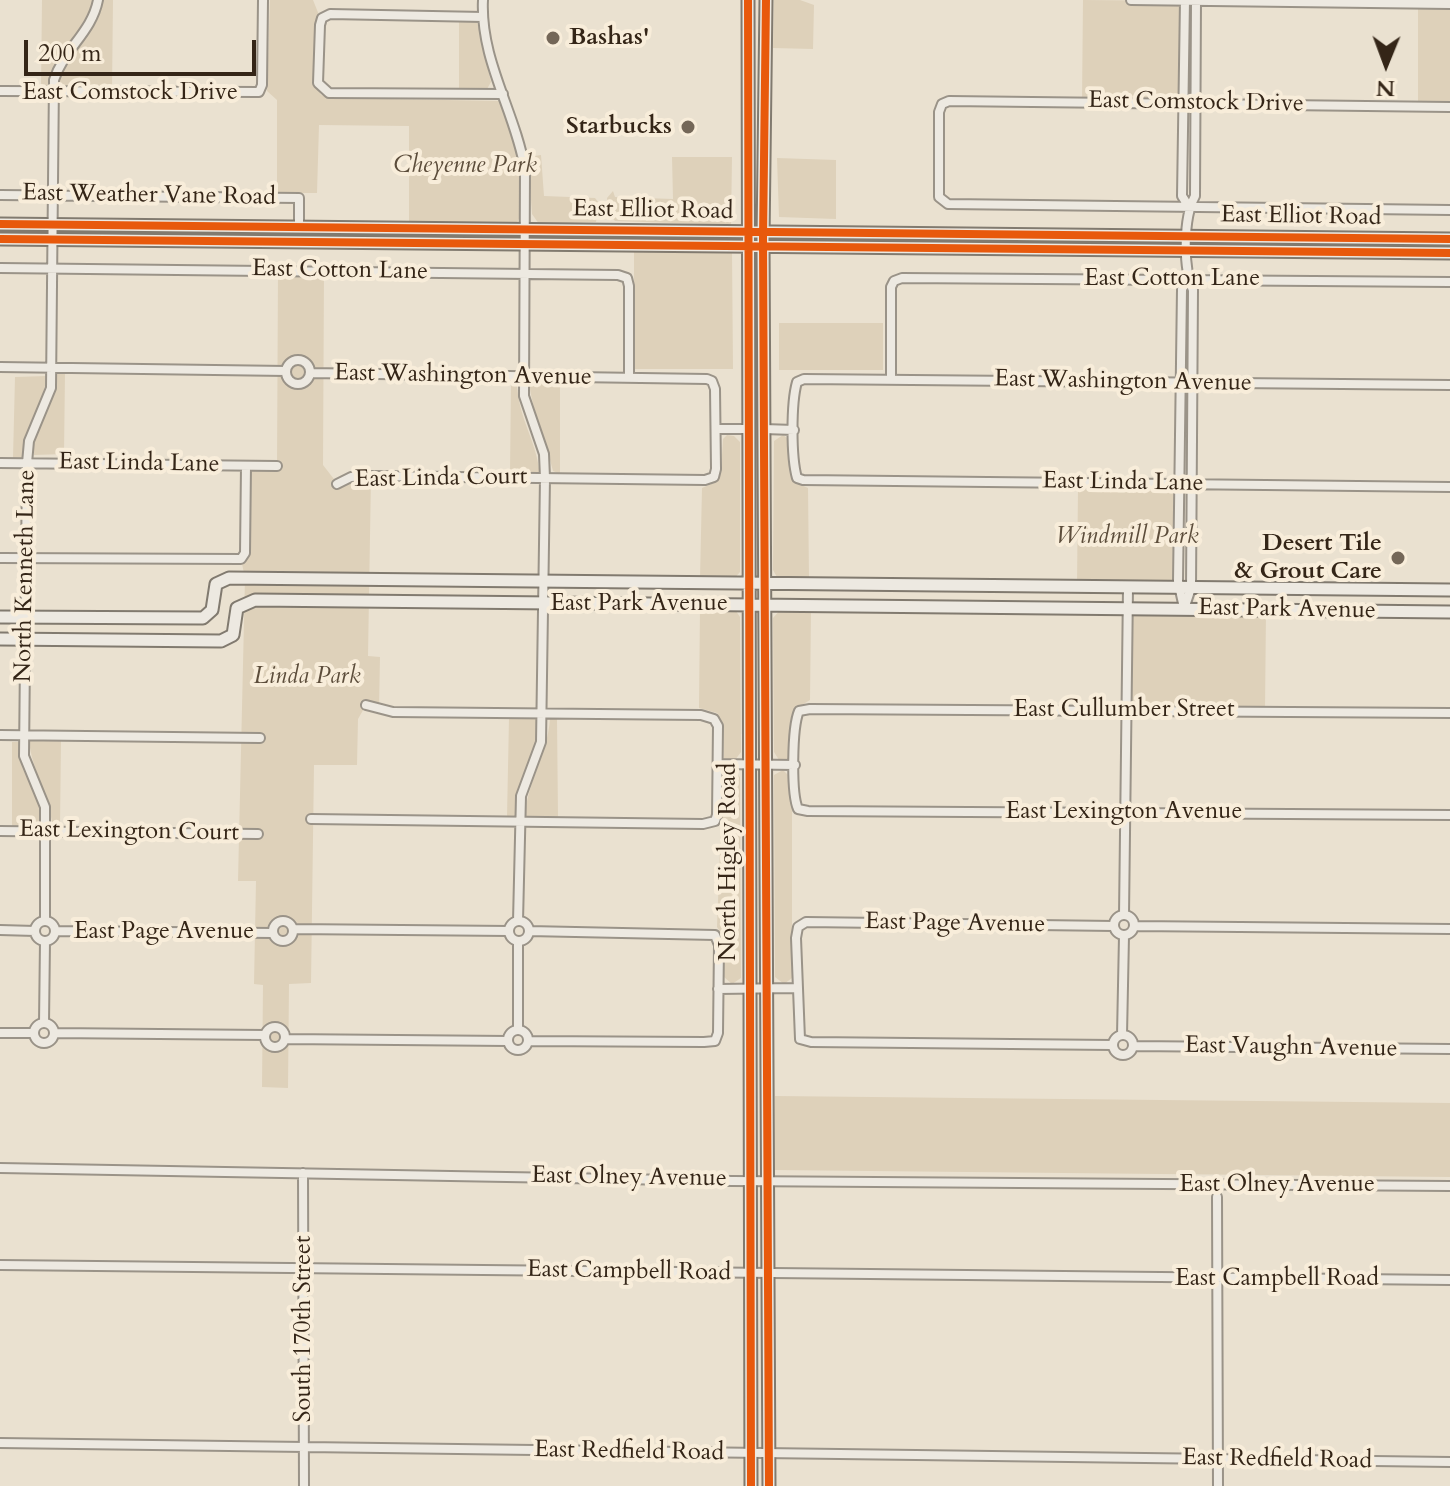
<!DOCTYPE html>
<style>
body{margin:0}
#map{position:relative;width:1450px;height:1486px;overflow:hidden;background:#eae1d0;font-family:Cardo,serif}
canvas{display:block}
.north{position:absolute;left:1346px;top:24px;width:80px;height:80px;-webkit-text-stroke:6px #f8edda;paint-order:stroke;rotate:181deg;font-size:22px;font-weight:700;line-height:32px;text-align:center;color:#342517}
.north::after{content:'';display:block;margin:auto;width:28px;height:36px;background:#342517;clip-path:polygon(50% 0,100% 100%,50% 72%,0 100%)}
.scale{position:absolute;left:24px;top:40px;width:232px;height:36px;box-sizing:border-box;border:4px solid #342517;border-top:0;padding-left:10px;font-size:24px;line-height:28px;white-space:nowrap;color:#342517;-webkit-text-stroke:6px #f8edda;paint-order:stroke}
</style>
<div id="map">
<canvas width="1450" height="1486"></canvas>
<div class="north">N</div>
<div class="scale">200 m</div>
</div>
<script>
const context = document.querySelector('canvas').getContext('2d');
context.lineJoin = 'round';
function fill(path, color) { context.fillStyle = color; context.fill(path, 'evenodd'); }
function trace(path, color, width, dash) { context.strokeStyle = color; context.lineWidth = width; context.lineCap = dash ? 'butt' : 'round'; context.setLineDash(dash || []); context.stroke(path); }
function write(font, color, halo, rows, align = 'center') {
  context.font = font + ' Cardo,serif'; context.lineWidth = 8; context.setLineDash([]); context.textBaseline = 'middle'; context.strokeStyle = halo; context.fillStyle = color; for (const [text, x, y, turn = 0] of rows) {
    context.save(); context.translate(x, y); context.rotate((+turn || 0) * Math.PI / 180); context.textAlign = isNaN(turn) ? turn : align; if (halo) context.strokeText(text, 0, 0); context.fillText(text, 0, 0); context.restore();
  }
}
const green = new Path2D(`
 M42,0H113L112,90L41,89Z
 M270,0H313L319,15L315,83L321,95L332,98L501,101C514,127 534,196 517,223L409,222V126L319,125L317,193H277V100L267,91Z
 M774,0H800L814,5L813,49L773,48Z
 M1083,0L1191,1L1190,102H1082Z
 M1418,4H1450V107L1418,106Z
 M459,21H477L491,82L487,89L459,88Z
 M541,155L544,196L595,198L599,203L596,222L539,224L532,214L528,157Z
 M672,157H732L731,225L615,221L609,214L607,198L613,191L615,197L673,199Z
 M777,158L836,160V219L779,217Z
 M634,252H732L733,369H634Z
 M278,271H324L323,465L337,483L371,476L368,656L380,657L379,709L366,705L358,719L357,765H314L311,983L289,984L288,1088L262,1087L263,985L254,984L256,881H238L245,578L241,559L246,466H277Z
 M779,323H883V370H779Z
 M57,373H65L64,454L34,455C30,429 54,402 57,373Z
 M47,376C43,406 25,427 23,458H13L15,377Z
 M511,382H517C518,419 536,438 540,475L510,473Z
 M560,382V474L553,471C546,441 533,414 529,383Z
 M727,435L734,436L740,442V572L733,580L700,579L702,488L716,482L721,471L723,439Z
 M783,435L790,440L793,481L808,488L809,578L778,579L773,570L774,441Z
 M1078,489L1174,491L1173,584H1077Z
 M700,608H734L740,617L741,752L735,760L724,759L723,724L717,713L699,708Z
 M1127,608L1266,611L1265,710H1126Z
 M781,609H811L810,700C786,713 791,730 792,755L788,760H779L774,752L773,618Z
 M509,718H540C538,754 518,779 515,817H507Z
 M550,718L557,719L558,817H525C527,781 548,754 550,718Z
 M29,741H61L60,826L52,822C48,793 32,770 29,741Z
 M12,742H19L22,767L41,808V827H12Z
 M731,769L740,777L741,978L732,984L724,977V938L717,927L723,773Z
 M783,770L792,779V978L784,984L775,977L774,775Z
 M775,1096L1450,1103V1177L775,1170Z`);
const street = new Path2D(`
 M483,0C480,60 515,111 525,169L524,396L544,454L545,478L541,742L521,796L518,921
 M1131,0L1450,4
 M1185,0L1182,196L1189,207
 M483,17L330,14L322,18L320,25L318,83L329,93L503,94
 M0,91L259,92L262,85L263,0
 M1450,107L949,101L942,104L939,112V197L948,204L1450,210
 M0,195L299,198V227
 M0,268L618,275L627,278L629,286V378
 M286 372a12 12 0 1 1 24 0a12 12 0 1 1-24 0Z
 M0,367L286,371
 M310,373L707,379L712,381L715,389L716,469L714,477L705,480L371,476L351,477L337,484
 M891,380V287L894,281L902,278L1450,282
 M1450,385L804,379L797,382C791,403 791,457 797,478L803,480L1450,487
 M716,429H747
 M764,429L794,430
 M0,463L277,466
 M0,558L241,559L245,553L246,466
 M1184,608L1178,581L1182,289L1188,279
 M1184,609L1191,588L1193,290C1183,268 1183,218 1195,196L1196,0
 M1450,713L810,709L799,711C792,727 791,793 798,809L808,811L1450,815
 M0,735L260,738
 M718,764L795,765
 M311,819L703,824L715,821L717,815L718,726L714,719L701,715L393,712L366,705
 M0,831L258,834
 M1114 925a10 10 0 1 1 20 0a10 10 0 1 1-20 0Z
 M1124,915L1128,588
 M509 931a10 10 0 1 1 20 0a10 10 0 1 1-20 0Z
 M273 931a10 10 0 1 1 20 0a10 10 0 1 1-20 0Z
 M35 931a10 10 0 1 1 20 0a10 10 0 1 1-20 0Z
 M45,921V807L24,756L27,463L29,441L51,388L54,80C64,49 92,32 98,0
 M1135,926L1450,929
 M293,929L509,931
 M0,930L35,931
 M55,931L273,933
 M718,989L796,988
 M34 1033a10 10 0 1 1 20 0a10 10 0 1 1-20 0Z
 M44,1023L45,941
 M265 1037a10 10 0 1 1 20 0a10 10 0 1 1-20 0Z
 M508 1040a10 10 0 1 1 20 0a10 10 0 1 1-20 0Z
 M518,1030V941
 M0,1033H34
 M54,1033L265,1035
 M1113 1045a10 10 0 1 1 20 0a10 10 0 1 1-20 0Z
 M1122,1035L1124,936
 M285,1039L508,1041
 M528,1041L704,1042L715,1041L718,1033L719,945L715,935L529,931
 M1112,1045L811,1042L800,1039L796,938L798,927L806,922L1114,926
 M1133,1046L1450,1049
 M0,1168L732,1181L1450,1186
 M303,1173L304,1486
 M1217,1197L1218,1486
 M0,1265L1450,1280
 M0,1443L1450,1462`);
const secondary = new Path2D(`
 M748,0L751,1486
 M766,0L763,239L769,1486
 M0,224L1450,239
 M0,239L1450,253
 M0,617L203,618L212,610L216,584L229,578L1450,590
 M0,639L221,641L233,635L237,608L255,600L1450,612`);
const cycleway = new Path2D(`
 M748,0L751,1486
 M766,0L763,239L769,1486
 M0,224L1450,239
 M0,239L1450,253`);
const markers = [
 [553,38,8,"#746758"],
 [688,127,8,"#746758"],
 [1398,558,8,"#746758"]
];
const poiNames = [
 ["Bashas'",569,38,"left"],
 ["Starbucks",672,127],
 ["Desert Tile",1382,544],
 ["& Grout Care",1382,572]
];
const streetNames = [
 ["East Comstock Drive",130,93],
 ["East Comstock Drive",1196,103,1],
 ["East Weather Vane Road",149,196,1],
 ["East Elliot Road",653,211,1],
 ["East Elliot Road",1301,217,1],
 ["East Cotton Lane",340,271,1],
 ["East Cotton Lane",1172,279],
 ["East Washington Avenue",463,376,1],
 ["East Washington Avenue",1123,382,1],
 ["East Linda Lane",139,464,1],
 ["East Linda Court",441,479,-1],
 ["East Linda Lane",1123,483,1],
 ["North Kenneth Lane",26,576,-89],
 ["East Park Avenue",639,604],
 ["East Park Avenue",1287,610,1],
 ["East Cullumber Street",1124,710],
 ["East Lexington Avenue",1124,812],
 ["East Lexington Court",129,832,1],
 ["North Higley Road",729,862,-90],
 ["East Page Avenue",955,924,1],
 ["East Page Avenue",164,932],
 ["East Vaughn Avenue",1291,1048,1],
 ["East Olney Avenue",629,1178,1],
 ["East Olney Avenue",1277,1185],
 ["East Campbell Road",629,1272,1],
 ["East Campbell Road",1277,1279],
 ["South 170th Street",304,1329,-90],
 ["East Redfield Road",629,1452,1],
 ["East Redfield Road",1277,1460,1]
];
const parkNames = [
 ["Cheyenne Park",465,166],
 ["Windmill Park",1127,537],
 ["Linda Park",307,677]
];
fill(green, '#ded1ba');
trace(street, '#9a9388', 12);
trace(secondary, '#817a6f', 15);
trace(street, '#ede9e1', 8);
trace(secondary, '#ede9e1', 11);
trace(cycleway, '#e8590c', 8);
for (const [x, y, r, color] of markers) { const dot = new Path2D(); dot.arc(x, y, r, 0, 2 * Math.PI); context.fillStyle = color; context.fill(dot); trace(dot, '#f8edda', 3); }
write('bold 24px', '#342517', '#f8edda', poiNames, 'right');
write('24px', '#342517', '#f8edda', streetNames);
write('italic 24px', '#5c4d3b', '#f8edda', parkNames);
</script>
